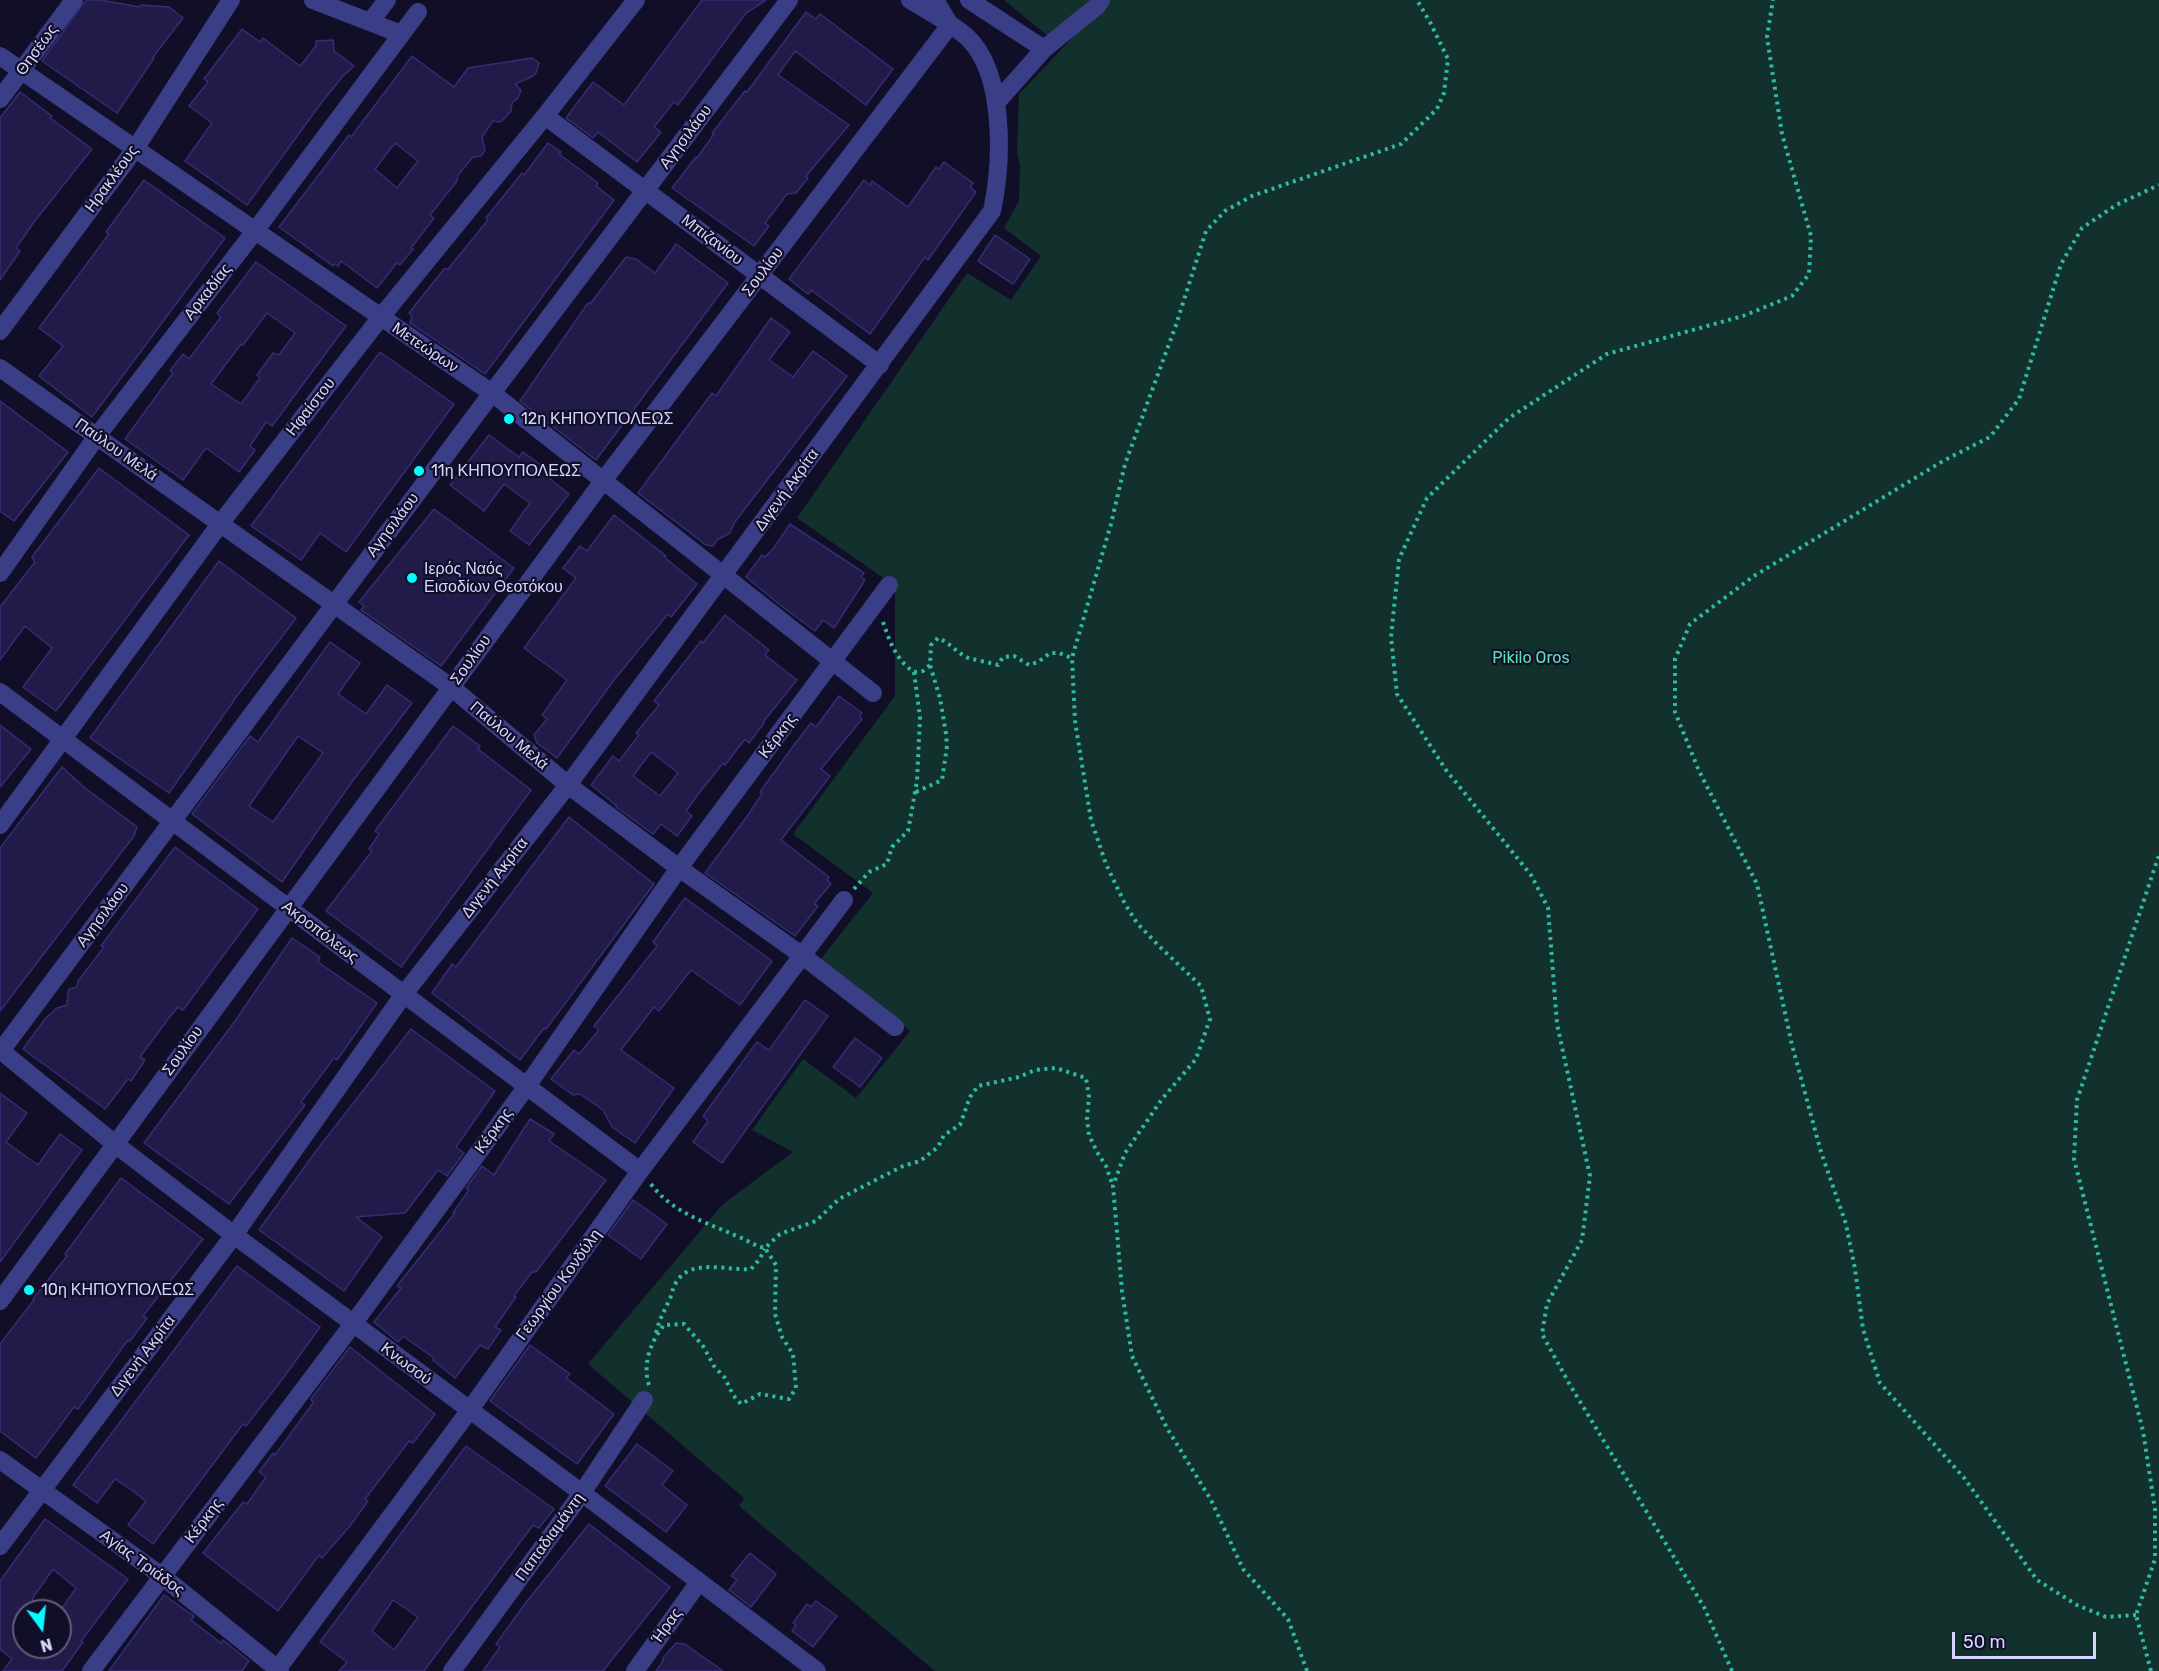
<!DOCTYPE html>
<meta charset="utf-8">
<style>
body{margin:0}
#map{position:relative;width:2159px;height:1671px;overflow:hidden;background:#110f27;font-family:Rubik,sans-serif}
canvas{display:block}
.north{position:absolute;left:12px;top:1599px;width:60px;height:60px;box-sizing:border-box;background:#110f27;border:2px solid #605e7d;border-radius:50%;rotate:165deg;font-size:16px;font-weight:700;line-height:24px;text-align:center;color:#d6d5ff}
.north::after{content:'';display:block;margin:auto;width:21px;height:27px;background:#01fdff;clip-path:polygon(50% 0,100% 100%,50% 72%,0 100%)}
.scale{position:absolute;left:1952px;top:1632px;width:144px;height:27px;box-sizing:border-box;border:3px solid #d6d5ff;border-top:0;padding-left:8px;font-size:18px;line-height:21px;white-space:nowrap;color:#d6d5ff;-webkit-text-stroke:4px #110f27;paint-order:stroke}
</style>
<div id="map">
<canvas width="2159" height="1671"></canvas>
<div class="north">N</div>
<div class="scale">50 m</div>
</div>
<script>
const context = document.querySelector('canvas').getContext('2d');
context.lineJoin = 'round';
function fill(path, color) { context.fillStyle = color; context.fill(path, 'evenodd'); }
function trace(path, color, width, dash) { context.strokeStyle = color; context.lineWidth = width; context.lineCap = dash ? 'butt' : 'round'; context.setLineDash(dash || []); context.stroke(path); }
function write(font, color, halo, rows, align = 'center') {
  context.font = font + ' Rubik,sans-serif'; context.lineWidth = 4.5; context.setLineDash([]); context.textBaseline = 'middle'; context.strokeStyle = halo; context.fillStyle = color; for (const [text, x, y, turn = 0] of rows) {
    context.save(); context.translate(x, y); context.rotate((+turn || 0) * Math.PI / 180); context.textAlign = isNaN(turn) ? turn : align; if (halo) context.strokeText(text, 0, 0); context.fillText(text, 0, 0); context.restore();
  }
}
const green = new Path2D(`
 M1004,0H2159V1671H935L739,1506L744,1498L588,1364L723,1204L793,1152L752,1130L803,1059L856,1098L910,1031L820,960L873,893L793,834L895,696V586L797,518L967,273L1011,300L1041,256L1004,228L1019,201L1020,166L1017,154L1019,94L1074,36L1049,37Z`);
const building = new Path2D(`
 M86,0H100L140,7L141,5L169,7L183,18L153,57L154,58L117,113L42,61Z
 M702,0H766L746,13L678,105L674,102L654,127L661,132L637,162L598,132L593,138L566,118L593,82L624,105Z
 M806,12L816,19L820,14L893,69L866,105L795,51L778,75L849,125L806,176L808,178L796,193L787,194L765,223L769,226L754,246L672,188L696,157L697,158L714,134L712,133L745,91L747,92Z
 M242,29L260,42L263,38L300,66L316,46V41L333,40L334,51L354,66L342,77L319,106L247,205L185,161L212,123L189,106L208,82L204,79Z
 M412,56L454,87L468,68L532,58L539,63L536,73L533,76L515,84L521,90L518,98L512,103L511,111L504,119L500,122L493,121L482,137L485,150L481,156L473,157L458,175L457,181L430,215L434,218L411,248L413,249L400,265L397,263L377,288L341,261L338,266L335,264L333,266L279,227L349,135L351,137ZM395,143L418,161L397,188L375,169Z
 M20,92L52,116L50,118L92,149L34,222L16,248L20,251L0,280V118Z
 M548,143L561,152L559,154L598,183L596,186L614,200L485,374L410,323L412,316L409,313L444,269H448L488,220L486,218L522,173L524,175Z
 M944,162L973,183L970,187L976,192L928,260L925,257L870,334L811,290L808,294L789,279L864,180L870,185L872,181L908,207L936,167L939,169Z
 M144,180L225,238L92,417L39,376L63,346L39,328L109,234L106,232Z
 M995,235L1030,259L1013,284L978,261Z
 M676,244L728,283L596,460L520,401L588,303L590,304L626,257L636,259L655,273Z
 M256,262L346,326L272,426L266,422L250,446L255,450L239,472L206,448L183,480L125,439L173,373L170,371L183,354L189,359L221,317L217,313ZM267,313L295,333L279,355L273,353L257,375L260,378L241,404L211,384L241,344L243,345Z
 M771,318L790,332L769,360L793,377L813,351L847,376L734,523L730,533L717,540L713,546L706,545L638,493L712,393L716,396Z
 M380,352L454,404L346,552L320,533L301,560L251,526Z
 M0,401L68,452L14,521L0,511Z
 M489,435L519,457L523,452L553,474L550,479L569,494L529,545L510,531L530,503L504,484L484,511L450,485Z
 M99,468L189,535L56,711L23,687L52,648L25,626L0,660V607L35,562L32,557Z
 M434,509L514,568L441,666L361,610L364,606L359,602Z
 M614,515L666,556L664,557L697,584L671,617L668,614L614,680L557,758L537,743L534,735L547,719L542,715L567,680L524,648L576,578L563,568L580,546L587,551Z
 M790,524L864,573L861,577L865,580L834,628L823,620L815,631L780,605L746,577L762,555L765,557L773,549Z
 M219,561L296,618L237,696L169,793L90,738Z
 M725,615L769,650L765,655L797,680L763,722L764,723L749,743L745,739L725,765L723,763L700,792L686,811L692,816L677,836L661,824L653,834L616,807L617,806L591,785L613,756L619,761L639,735L636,733L659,705L654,701L701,641L703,643ZM651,752L678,773L660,796L633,776Z
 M330,642L360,663L338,694L366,714L387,685L412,703L351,783L282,882L192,814L250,736L258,742ZM298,736L323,753L273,822L249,806Z
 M839,696L862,713L860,717L862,719L821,769L830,776L781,840L829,877L827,880L831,884L814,904L818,906L795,936L705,873L748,815L762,794L760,792L794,745L811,723L816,727Z
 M0,725L31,749L0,787Z
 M453,726L480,746L478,749L531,790L401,967L326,911L372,851L369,849L379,834L375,831Z
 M62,767L85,788L137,827L134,836L0,1011V848Z
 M569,817L654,884L546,1029L544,1028L520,1060L432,993L452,964L456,967Z
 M175,847L258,909L183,1010L178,1007L168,1019L140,1057L145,1060L131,1081L128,1079L105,1109L23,1049L45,1019L57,1008L67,1005L68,991L70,989L77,987L78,981L104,947L101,946Z
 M685,898L772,961L740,1005L691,970L659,1011L654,1007L621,1050L674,1088L635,1143L612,1127L603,1110L580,1094L573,1095L551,1079L574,1050L579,1054L599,1030L594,1026L657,946L653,942Z
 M292,938L320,957L318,962L377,1003L337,1060L334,1058L301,1102L305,1105L229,1204L144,1143L235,1021Z
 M805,1000L828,1016L722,1163L693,1142L708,1121L703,1116L757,1042L769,1050Z
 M411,1029L495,1091L456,1147L464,1153L447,1176L438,1170L405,1213L356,1217L382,1237L344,1291L259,1230L316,1151Z
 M855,1038L882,1058L860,1087L833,1067Z
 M0,1093L27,1113L6,1142L38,1165L60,1134L82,1150L0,1262Z
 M530,1119L554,1134L549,1141L606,1180L536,1272H532L514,1296L516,1297L495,1327L501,1330L488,1349L480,1345L455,1378L433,1360L434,1358L403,1336L398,1342L374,1322L401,1288L397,1286L455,1213H453L469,1190L466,1188L482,1166L494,1175Z
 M121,1178L203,1239L143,1316L147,1318L130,1341L128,1340L78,1409L74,1407L36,1458L0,1431V1344L34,1300L33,1299L67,1256L65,1254Z
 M633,1200L667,1224L641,1259L608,1235Z
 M237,1266L320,1327L284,1377L246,1426L243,1424L153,1544L128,1525L146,1501L133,1491L115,1479L97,1503L73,1485Z
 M530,1345L570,1374L566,1378L614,1414L577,1464L490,1401Z
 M350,1347L435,1414L413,1443L409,1441L365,1499L368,1501L350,1526L322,1558L319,1555L278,1611L203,1553L243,1502L247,1504L266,1477L259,1472L273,1453L275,1455L313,1403L311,1399Z
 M637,1444L673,1471L662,1485L687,1505L666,1532L605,1486Z
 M466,1446L554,1509L539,1528L533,1525L424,1671H339L347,1662L320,1642ZM393,1600L418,1617L394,1650L372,1631Z
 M45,1519L128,1579L81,1641L83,1642L62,1671H3L12,1659L0,1649V1581ZM53,1569L76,1588L60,1611V1647H24V1611H47L32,1599Z
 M589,1524L670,1587L603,1671H483L500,1647L496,1644L524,1605Z
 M750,1553L776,1574L751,1607L729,1590L737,1580L731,1576Z
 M164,1595L194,1616L191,1620L221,1643L223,1640L249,1661L242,1671H109Z
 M816,1601L837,1616L813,1647L792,1631L796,1625L793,1623L807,1604L811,1607Z
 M676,1643L685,1644L723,1671H656L663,1661V1658Z`);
const path = new Path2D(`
 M883,622C890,642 896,660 914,672L923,671L930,665L931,645L938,638C949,642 956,652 966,657C970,659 992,663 998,665L1003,657L1014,656L1029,665L1038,662L1050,653H1059L1072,658
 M916,792L942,780L947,746L946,734L940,698L930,665
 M854,889L869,872L887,864L892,847L908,831L917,781L920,717L914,672
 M651,1184C672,1213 708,1223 739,1237C749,1241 755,1246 765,1248L780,1234L816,1221L839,1199L903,1166L920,1161L938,1147L944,1135L960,1125L970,1097L978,1086L1019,1077L1035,1070L1056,1068L1086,1078L1089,1097L1087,1119L1089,1135L1097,1152L1106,1166L1113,1186
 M656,1333C659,1320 664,1311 670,1299C672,1293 673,1287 677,1281C692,1258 728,1271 751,1269L759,1260L765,1249
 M649,1385C642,1364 651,1341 664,1325L684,1324L703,1346L714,1366L725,1378L733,1395L741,1404L760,1394L789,1399L796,1388L793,1354L782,1337L775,1314L776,1265L765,1248
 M2136,1615L2106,1617L2077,1605L2037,1580L1965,1479L1880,1383L1863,1329L1855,1269L1846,1224L1821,1152L1792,1045L1757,884L1699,771L1675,712V659L1690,624L1754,576L1943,461L1990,437L2019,399L2061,264L2082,228L2116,205L2159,185
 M1307,1671L1288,1619L1243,1569L1211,1500L1167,1428L1132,1356L1122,1291L1113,1186L1125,1153L1162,1099L1196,1059L1210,1019L1201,986L1159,946L1137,923L1125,904L1106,864L1091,820L1075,721L1072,658L1111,524L1125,464L1176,325L1206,231L1225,211L1252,196L1401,144L1437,109L1444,93L1448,59L1431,24L1417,0
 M1732,1671L1704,1607L1570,1385L1542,1334L1547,1304L1582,1240L1590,1176L1557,1024L1548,908L1531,875L1446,770L1397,694L1391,637L1399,559L1427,498L1509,418L1607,354L1743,316L1792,296L1809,274L1811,236L1782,134L1767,37L1773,0
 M2151,1671L2136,1615L2155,1559V1509L2143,1431L2074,1159L2077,1100L2159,855`);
const minor = new Path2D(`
 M313,0L401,34
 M969,0L1044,49L996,103
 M370,22L387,0
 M1044,49L1097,6L1101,0
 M0,56L492,393L873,693
 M0,99L74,0
 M545,116L880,365
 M0,331L135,149L231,0
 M0,368L451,687L568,785L679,868L803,956L895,1027
 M0,573L97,436L255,231L418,12
 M0,692L640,1171
 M0,825L220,524L381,317L545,116L636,0
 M0,1050L115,1144L234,1235L582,1493L817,1671
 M0,1052L492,393L789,0
 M0,1301L603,481L950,25L935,0
 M0,1460L162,1576L280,1671
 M0,1546L234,1235L404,994L568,785L992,211C1002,164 1006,75 968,38C952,23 929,12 910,0
 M91,1671L353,1324L527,1086L679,868L889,585
 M276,1671L469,1411L640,1171L844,900
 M452,1671L582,1493L644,1400
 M635,1671L699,1582`);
const markers = [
 [509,419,6,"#01fdff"],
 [419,471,6,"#01fdff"],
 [412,578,6,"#01fdff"],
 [29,1290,6,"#01fdff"]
];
const streetNames = [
 ["Θησέως",37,50,-54],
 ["Αγησιλάου",686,137,-53],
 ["Ηρακλέους",112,179,-54],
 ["Μπιζανίου",712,240,37],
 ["Σουλίου",763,272,-53],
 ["Αρκαδίας",208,292,-52],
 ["Μετεώρων",425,348,34],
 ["Ηφαίστου",311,407,-52],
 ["Παύλου Μελά",116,450,35],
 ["Διγενή Ακρίτα",787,490,-54],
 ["Αγησιλάου",393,525,-53],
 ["Σουλίου",471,660,-54],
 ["Παύλου Μελά",509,736,40],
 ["Κέρκης",778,736,-53],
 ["Διγενή Ακρίτα",495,878,-52],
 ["Αγησιλάου",103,915,-53],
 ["Ακροπόλεως",320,932,37],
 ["Σουλίου",183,1051,-54],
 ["Κέρκης",494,1131,-54],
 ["Γεωργίου Κονδύλη",559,1285,-54],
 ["Διγενή Ακρίτα",143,1356,-53],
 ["Κνωσού",406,1364,37],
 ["Κέρκης",204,1521,-53],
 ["Παπαδιαμάντη",550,1537,-54],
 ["Αγίας Τριάδος",142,1563,36],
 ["Ήρας",667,1626,-54]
];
const poiNames = [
 ["12η ΚΗΠΟΥΠΟΛΕΩΣ",521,419],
 ["11η ΚΗΠΟΥΠΟΛΕΩΣ",431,471],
 ["Ιερός Ναός",424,569],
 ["Εισοδίων Θεοτόκου",424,587],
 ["10η ΚΗΠΟΥΠΟΛΕΩΣ",41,1290]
];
const parkNames = [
 ["Pikilo Oros",1531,658]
];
fill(green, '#12312d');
fill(building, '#201b48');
trace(building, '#352d74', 1.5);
trace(path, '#2ebaa5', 4, [3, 4.5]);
trace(minor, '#3a3e86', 18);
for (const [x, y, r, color] of markers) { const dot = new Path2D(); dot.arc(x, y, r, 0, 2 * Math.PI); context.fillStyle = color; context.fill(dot); trace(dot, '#110f27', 2); }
write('16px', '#d6d5ff', '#110f27', streetNames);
write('16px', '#d6d5ff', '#110f27', poiNames, 'left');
write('16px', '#5fe1b5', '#110f27', parkNames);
</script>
